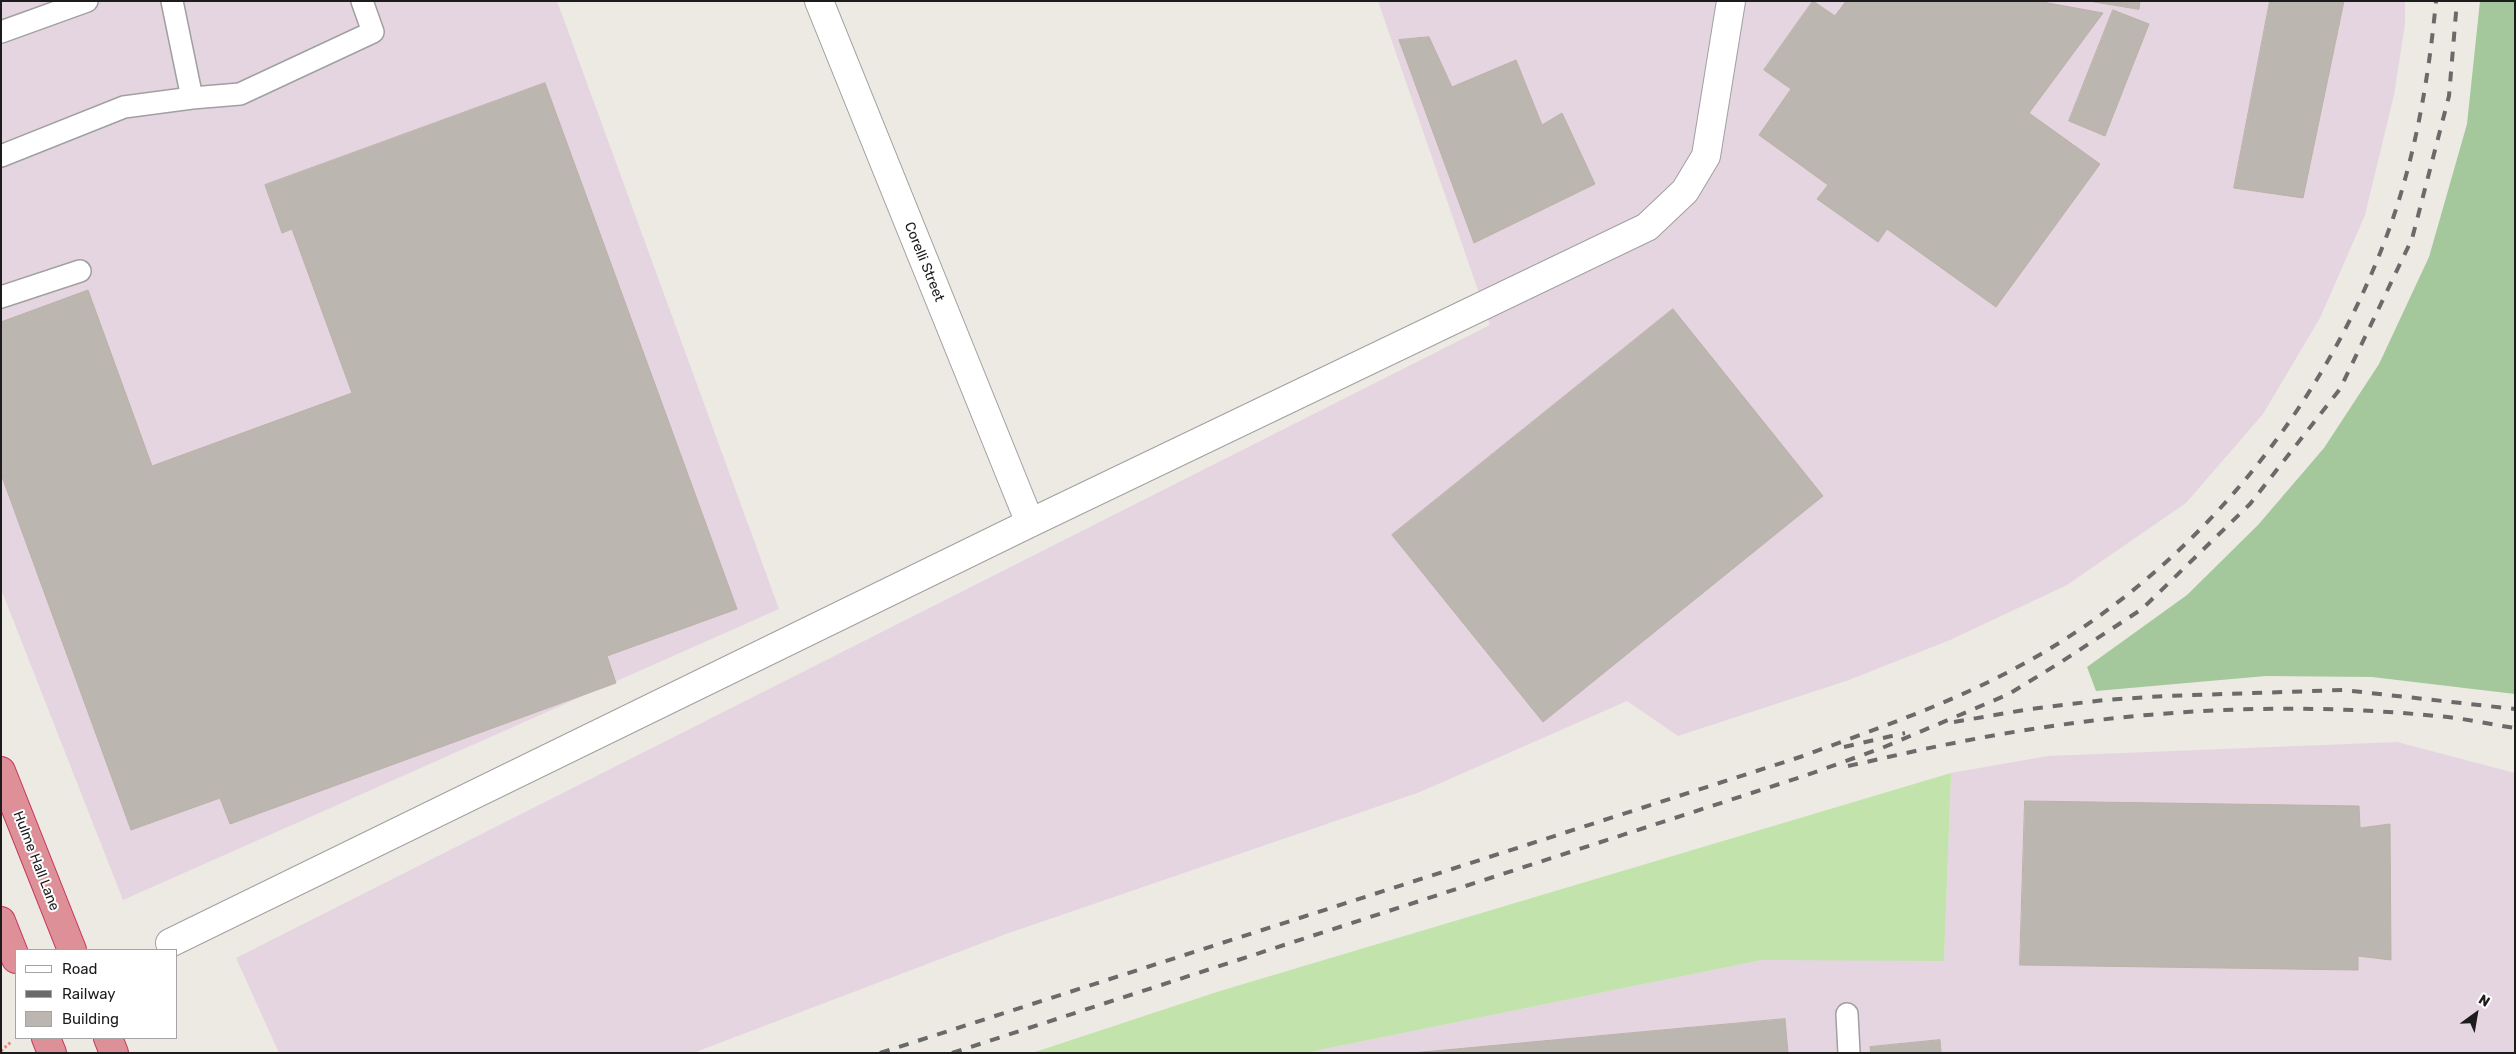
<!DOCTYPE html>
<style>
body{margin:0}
#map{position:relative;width:2516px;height:1054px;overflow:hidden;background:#eceae3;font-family:Rubik,sans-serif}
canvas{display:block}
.frame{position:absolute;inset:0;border:2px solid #1c1c1c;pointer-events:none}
.legend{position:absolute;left:15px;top:949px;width:162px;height:90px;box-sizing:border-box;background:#fff;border:1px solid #a4a4a4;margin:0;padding:6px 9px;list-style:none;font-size:15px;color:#1c1c1c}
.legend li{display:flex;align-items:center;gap:10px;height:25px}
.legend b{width:25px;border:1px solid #a4a4a4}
.north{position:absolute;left:2451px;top:989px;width:50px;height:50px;-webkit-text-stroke:4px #fff;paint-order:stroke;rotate:32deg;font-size:14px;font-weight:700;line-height:20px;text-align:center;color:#1c1c1c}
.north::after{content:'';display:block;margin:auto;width:18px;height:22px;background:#1c1c1c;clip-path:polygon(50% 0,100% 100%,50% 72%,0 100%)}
</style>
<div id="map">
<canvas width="2516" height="1054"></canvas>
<div class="frame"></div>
<ul class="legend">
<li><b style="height:6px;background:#fff"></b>Road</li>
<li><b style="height:6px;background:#6a6a6a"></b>Railway</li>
<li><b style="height:14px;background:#bcb6b0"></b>Building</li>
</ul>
<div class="north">N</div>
</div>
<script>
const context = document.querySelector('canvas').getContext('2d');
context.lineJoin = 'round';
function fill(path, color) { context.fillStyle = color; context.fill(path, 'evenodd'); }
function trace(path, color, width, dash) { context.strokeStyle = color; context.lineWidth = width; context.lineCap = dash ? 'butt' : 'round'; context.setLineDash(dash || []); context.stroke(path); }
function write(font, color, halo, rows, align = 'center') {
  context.font = font + ' Rubik,sans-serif'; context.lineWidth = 4; context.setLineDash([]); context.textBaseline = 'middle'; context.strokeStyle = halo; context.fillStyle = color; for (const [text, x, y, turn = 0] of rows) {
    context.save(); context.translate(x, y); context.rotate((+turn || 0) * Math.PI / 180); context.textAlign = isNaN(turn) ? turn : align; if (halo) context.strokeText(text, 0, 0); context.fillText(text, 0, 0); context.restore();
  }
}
const industrial = new Path2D(`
 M1,1H557L779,609L123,900L1,589Z
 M1378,1H2405V24L2394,95L2365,215L2320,318L2263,414L2186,503L2067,585L1950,640L1849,680L1678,736L1627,701L1420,792L1006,934L693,1053H279L236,958L1490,325Z
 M2397,742L2515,773V1053H1305L1762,960H1944L1951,773L2048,756Z`);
const grass = new Path2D(`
 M1951,773L1944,961L1762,960L1305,1053H1032L1220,991Z`);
const forest = new Path2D(`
 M2480,1H2515V694L2372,677L2266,676L2096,691L2087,667L2187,595L2258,525L2324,448L2379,364L2429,257L2467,124Z`);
const building = new Path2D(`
 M1813,1L1835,16L1846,1H2037L2103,13L2029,113L2100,164L1996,307L1887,229L1878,242L1817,199L1828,185L1759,135L1791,89L1764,70Z
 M2089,1H2140L2139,9Z
 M2270,1H2344L2303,198L2234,188Z
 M2113,10L2149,24L2105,136L2069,121Z
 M1429,37L1452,87L1516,60L1542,125L1562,113L1595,184L1474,243L1399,40Z
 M545,83L737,609L607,656L616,683L230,824L220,798L131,830L1,474V322L88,290L152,466L352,393L292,229L282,233L265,185Z
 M1673,309L1823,496L1543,722L1392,535Z
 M2025,801L2359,806L2360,828L2390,824L2391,960L2358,956V970L2020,965Z
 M1785,1019L1788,1053H1413Z
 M1940,1040L1941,1053H1871L1870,1047Z`);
const path = new Path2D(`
 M1,1051L12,1041`);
const lane = new Path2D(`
 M172,1L192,98L240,94L373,32L362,1
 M1,32L87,1
 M1,156L124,107L192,98
 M1,297L80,271
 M1847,1014L1849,1053`);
const street = new Path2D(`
 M819,1L1030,523
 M170,943L1030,523L1647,227L1685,191L1706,156L1731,1`);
const highway = new Path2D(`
 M1,771L72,950
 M1,921L16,959
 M46,1038L52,1053
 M108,1038L114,1053`);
const rail = new Path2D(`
 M1954,722L2030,709L2104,700L2165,696L2343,690L2515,709
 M1844,747L1905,733
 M1848,766C1885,758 1922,749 1959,742C2115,711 2278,700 2436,716C2463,718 2489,724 2515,728
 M880,1053L1800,757C1879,728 1961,700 2034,658C2200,563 2327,404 2391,224C2416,153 2429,76 2436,1
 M952,1053L1807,775L1882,748L2009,694L2061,662L2142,609L2250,504L2340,389L2412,239L2449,96L2457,1`);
const streetNames = [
 ["Corelli Street",924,262,68],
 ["Hulme Hall Lane",36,861,69]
];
fill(industrial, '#e5d5e1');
fill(grass, '#c2e3ac');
fill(forest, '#a4c89b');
fill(building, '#bcb6b0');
trace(building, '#bdb2a6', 1);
trace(lane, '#a0a0a0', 24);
trace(street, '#a0a0a0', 30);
trace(highway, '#c73359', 30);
trace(path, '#ed8a73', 3, [2.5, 2.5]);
trace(lane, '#fff', 21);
trace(street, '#fff', 28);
trace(highway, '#de9098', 28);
trace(rail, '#6a6a6a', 4, [10, 10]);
write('14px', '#1c1c1c', '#fff', streetNames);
</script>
